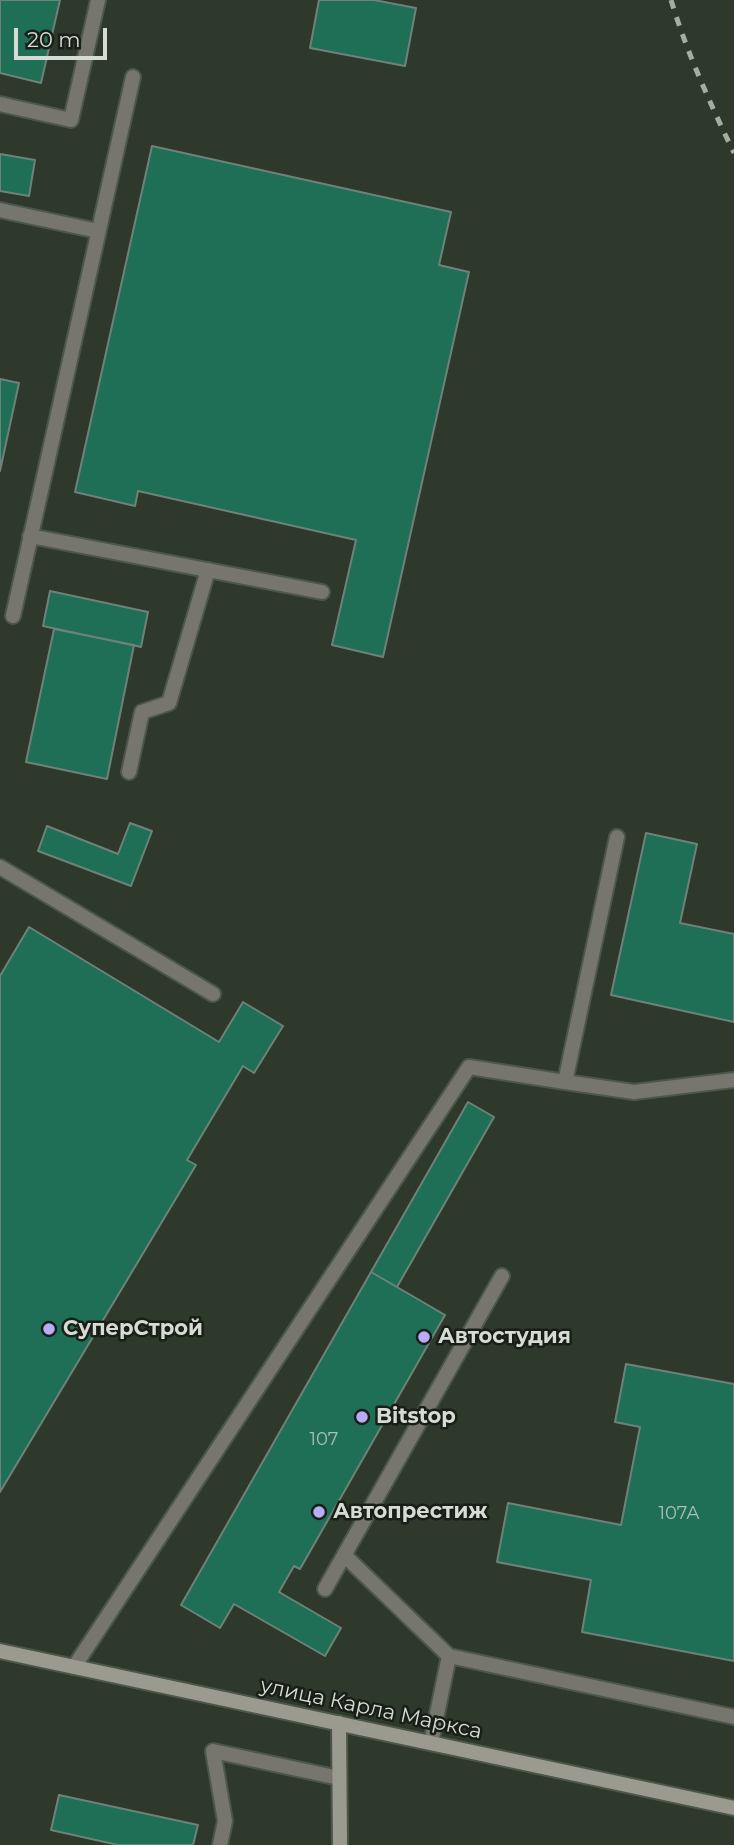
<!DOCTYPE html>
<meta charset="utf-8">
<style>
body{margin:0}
#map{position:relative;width:734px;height:1845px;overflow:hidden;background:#2e382b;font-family:Montserrat,sans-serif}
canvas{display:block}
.scale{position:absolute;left:14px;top:28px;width:93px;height:32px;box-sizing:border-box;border:4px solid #d6dcd4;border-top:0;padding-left:9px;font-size:21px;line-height:24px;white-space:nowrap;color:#d6dcd4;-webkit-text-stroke:5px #191e18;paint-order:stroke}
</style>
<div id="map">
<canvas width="734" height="1845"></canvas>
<div class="scale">20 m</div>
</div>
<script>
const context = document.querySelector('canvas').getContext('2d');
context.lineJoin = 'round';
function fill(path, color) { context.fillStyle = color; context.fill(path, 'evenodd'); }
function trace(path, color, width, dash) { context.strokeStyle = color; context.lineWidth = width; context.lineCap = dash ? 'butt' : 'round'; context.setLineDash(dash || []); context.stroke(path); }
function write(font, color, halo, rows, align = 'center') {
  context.font = font + ' Montserrat,sans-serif'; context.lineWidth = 5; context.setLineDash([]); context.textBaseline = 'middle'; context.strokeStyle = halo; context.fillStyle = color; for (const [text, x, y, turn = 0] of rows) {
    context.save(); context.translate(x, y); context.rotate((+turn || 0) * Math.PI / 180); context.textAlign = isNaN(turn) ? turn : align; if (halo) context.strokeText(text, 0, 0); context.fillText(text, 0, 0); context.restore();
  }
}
const building = new Path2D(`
 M0,0H60L41,83L0,73Z
 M319,0H374L416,8L405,66L310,48Z
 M152,146L451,212L439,265L469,272L383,657L332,645L356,540L138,491L135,506L75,492Z
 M0,154L35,160L29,196L0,191Z
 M0,379L19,383L0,471Z
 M50,591L148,612L141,647L43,626Z
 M54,629L134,645L107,779L26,762Z
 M130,823L152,831L131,886L38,851L47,826L118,854Z
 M646,833L697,844L680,923L734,934V1022L611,995Z
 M29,927L219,1042L243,1002L283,1026L254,1073L243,1066L187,1160L196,1165L0,1492V976Z
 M468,1102L494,1117L397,1287L371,1272Z
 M371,1272L445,1315L300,1569L294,1566L279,1592L341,1628L325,1656L234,1604L220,1628L181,1605Z
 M626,1364L734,1384V1661L582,1632L591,1580L497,1562L508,1503L621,1525L640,1427L615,1422Z
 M59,1795L198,1825L193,1845H118L51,1830Z`);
const lane = new Path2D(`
 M0,104L71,120L98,0
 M0,210L98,231
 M30,536L322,592
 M13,616L133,77
 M129,772L142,712L169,703L208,570
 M0,867L213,994
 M565,1082L634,1092L734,1080
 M344,1555L449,1656L431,1743
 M325,1589L502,1276
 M449,1656L734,1717
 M74,1667L469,1067L565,1082L617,837
 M220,1845L225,1821L213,1751L339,1778`);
const secondary = new Path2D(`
 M0,1651L734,1808
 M339,1723L340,1845`);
const rail = new Path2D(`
 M671,0C687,53 710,103 734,153`);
const markers = [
 [49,1329,7,"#b6acf8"],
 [424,1337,7,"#b6acf8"],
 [362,1417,7,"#b6acf8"],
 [319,1512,7,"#b6acf8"]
];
const numberNames = [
 ["107",324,1440],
 ["107А",679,1514]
];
const poiNames = [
 ["СуперСтрой",63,1329],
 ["Автостудия",438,1337],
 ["Bitstop",376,1417],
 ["Автопрестиж",333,1512]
];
const streetNames = [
 ["улица Карла Маркса",371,1709,12]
];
fill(building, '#1f6e56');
trace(building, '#6e8279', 2);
trace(lane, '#4c5649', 18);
trace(secondary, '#4c5649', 18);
trace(lane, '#76766e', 14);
trace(secondary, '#9a9a8e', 14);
trace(rail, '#a5aca3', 5, [9, 9]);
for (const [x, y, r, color] of markers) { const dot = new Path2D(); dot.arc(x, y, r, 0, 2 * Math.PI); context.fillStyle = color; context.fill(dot); trace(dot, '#191e18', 2.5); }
write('18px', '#a8c0b4', null, numberNames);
write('bold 21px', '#d6dcd4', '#191e18', poiNames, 'left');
write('21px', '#d6dcd4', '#191e18', streetNames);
</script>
